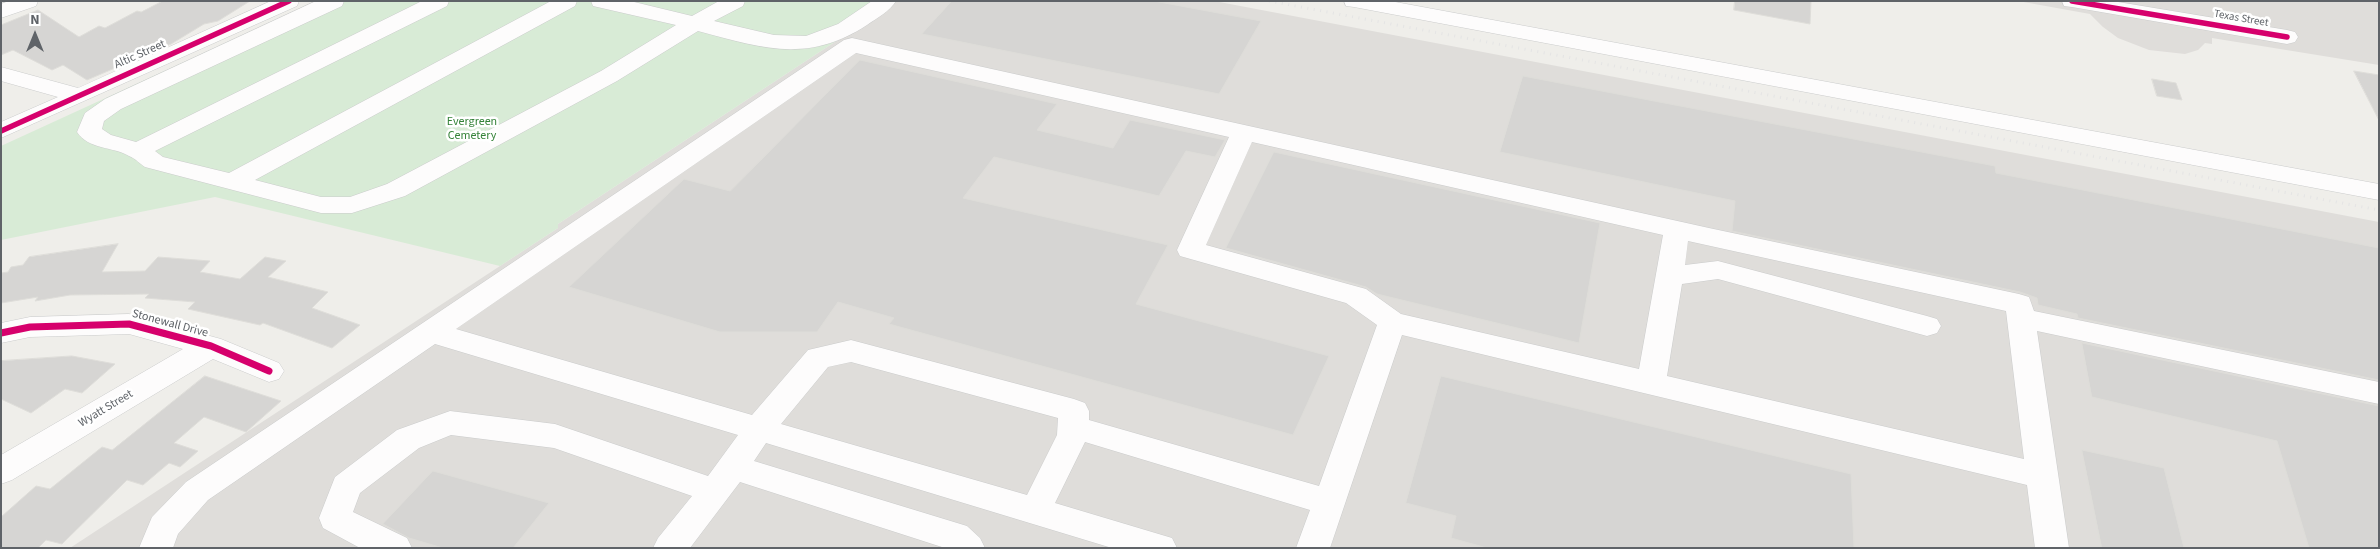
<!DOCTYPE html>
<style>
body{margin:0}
#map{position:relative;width:2380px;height:549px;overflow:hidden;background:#efeeea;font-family:"Source Sans 3",sans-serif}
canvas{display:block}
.frame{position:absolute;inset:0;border:2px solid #5f6368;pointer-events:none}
.north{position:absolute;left:10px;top:10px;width:50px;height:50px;-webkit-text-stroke:4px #fff;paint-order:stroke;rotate:0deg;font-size:14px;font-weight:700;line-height:20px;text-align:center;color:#5f6368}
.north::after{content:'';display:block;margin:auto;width:18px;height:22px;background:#5f6368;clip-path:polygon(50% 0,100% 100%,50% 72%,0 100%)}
</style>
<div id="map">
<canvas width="2380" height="549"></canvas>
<div class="frame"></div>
<div class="north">N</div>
</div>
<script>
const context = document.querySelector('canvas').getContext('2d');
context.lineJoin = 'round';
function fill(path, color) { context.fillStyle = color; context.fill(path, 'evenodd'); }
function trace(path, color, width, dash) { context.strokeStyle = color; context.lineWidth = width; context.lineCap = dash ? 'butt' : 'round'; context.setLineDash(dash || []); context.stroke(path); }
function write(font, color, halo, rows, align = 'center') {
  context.font = font + ' "Source Sans 3",sans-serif'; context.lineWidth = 5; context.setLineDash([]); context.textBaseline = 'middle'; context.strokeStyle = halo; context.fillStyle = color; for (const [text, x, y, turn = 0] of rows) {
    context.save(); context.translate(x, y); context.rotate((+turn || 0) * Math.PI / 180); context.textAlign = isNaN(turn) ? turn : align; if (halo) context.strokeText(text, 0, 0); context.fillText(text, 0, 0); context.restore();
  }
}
const industrial = new Path2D(`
 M897,1H1214L2379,222V548H70L500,266L558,228V224Z
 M2018,1H2379V65L2212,38V44L2205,43L2198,50L2185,54L2149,50L2118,38L2103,27L2090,14Z`);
const green = new Path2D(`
 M317,1H897L558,224V228L500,266L215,197L1,240V146Z`);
const building = new Path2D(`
 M163,1H250L218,21L204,24L171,44L87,80L63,65L52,70L13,50L1,55V25L38,10L79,37L99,26L105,28L137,11L141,12Z
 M952,1H1154L1261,21L1219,94L922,34Z
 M1735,1H1811L1810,24L1734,10Z
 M860,60L1057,104L1037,130L1113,148L1130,120L1225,140L1215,157L1186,151L1159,196L994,157L963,198L1168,245L1136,304L1329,356L1293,435L889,324L894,318L838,302L817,332H720L569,287L684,179L730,191Z
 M2354,71L2379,75V120Z
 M1523,76L1995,166L1996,173L2379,248V380L2078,318L2077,314L2038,305L2037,298L2020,292L1732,231L1735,201L1500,152Z
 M2152,79L2176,83L2182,100L2157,96Z
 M1274,152L1600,223L1579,343L1377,294L1366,287L1226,248Z
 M118,244L102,272L145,271L158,257L210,261L200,272L240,279L265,257L286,261L268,277L328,292L312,308L360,325L332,348L263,323L260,325L188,309L195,302L145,298L149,294L70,295L35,301L38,297L1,303V273L8,272L11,267L23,265L29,257Z
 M2082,343L2379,406V548H2309L2277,441L2092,397Z
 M72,356L115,364L82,393L65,389L31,413L1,399V361Z
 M205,376L281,401L246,432L204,417L174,443L198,451L180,467L169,463L143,485L127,480L62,544L46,540L38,548H1V517L36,486L50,489L102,447L112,450Z
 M1441,376L1851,474L1854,548H1487L1451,538L1456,516L1406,503Z
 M2082,450L2164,468L2184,548H2102Z
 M433,471L549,503L513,548H443L409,538L383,524Z`);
const minor = new Path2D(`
 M9,1H38L36,6L1,18V4Z
 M271,1H299L297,6L1,138V122L58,97L1,81V67L78,88Z
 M316,1H344L342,6L121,109L104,121L102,129L111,135L136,142L422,1H449L447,6L155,151L163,157L229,173L551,1H577L575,6L255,180L321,197H350L387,184L601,71L676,25L593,6L591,1H630L692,16L719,1H745L743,6L714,21L774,35L806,36L838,24L872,1H896C890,11 877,18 867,25C807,64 762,48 698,31L617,81L405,196L352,213H321L145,167C140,164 135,158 129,156C112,146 89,150 77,132L85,113L105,99Z
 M1344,1H1390L2379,184V200L1354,7L1346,6Z
 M2062,1H2112L2287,30L2295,32L2298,37L2295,42L2287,44L2072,7L2064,6Z
 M852,38L1709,228L2019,294L2029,297L2034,311L2379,382V404L2037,331L2069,548H2035L2027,485L1402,335L1330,548H1296L1310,510L1085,442L1055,503L1172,538L1177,548H1112L766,443L754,461L967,526L980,538L985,548H945L740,482L690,548H653L658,538L692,496L554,448L451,435L419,448L360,493L353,512L407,538L412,548H360L323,528L319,518L335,477L397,430L450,411L555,424L708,476L738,435L435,344L208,500L178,534L173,548H139L152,517L186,482L844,40ZM856,53L1229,137L1177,250L1180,256L1346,303L1377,325L1319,486L1089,420V411L1085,403L1074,399L851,340L808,350L752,415L456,329ZM1252,142L1663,235L1639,369L1401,314L1366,289L1206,245ZM1688,241L2006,311L2024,459L1667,376L1682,284L1718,279L1927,336L1937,333L1941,326L1937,319L1927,316L1718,261L1685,265ZM851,362L1058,418L1057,435L1027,495L781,424L828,367Z
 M129,314L221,339L279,363L284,371L279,379L269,382L213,359L12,480L1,484V455L183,349L129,334L30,337L1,343V323L30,317Z`);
const rail = new Path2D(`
 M1269,1L2379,210`);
const cyclewayFar1 = new Path2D(`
 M2072,1L2287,37
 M1,131L289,1`);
const cycleway = new Path2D(`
 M1,333L30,327L129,324L211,346L269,371`);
const farStreetnames = [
 ["Texas Street",2241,19,10]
];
const streetNames = [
 ["Altic Street",140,55,-24],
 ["Stonewall Drive",170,324,15],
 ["Wyatt Street",106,409,-31]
];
const parkNames = [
 ["Evergreen",472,122],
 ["Cemetery",472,136]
];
fill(industrial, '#dfddda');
fill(green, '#d8ebd6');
fill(building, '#d6d5d3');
trace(building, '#deddd9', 1);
trace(minor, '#cbcccc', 1);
fill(minor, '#fdfcfc');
trace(rail, '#e4e4e4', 3, [1, 5.5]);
trace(cyclewayFar1, '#d6006c', 5.5);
trace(cycleway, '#d6006c', 7);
write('11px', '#5f6368', '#fff', farStreetnames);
write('12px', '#5f6368', '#fff', streetNames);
write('12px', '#348238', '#fff', parkNames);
</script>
